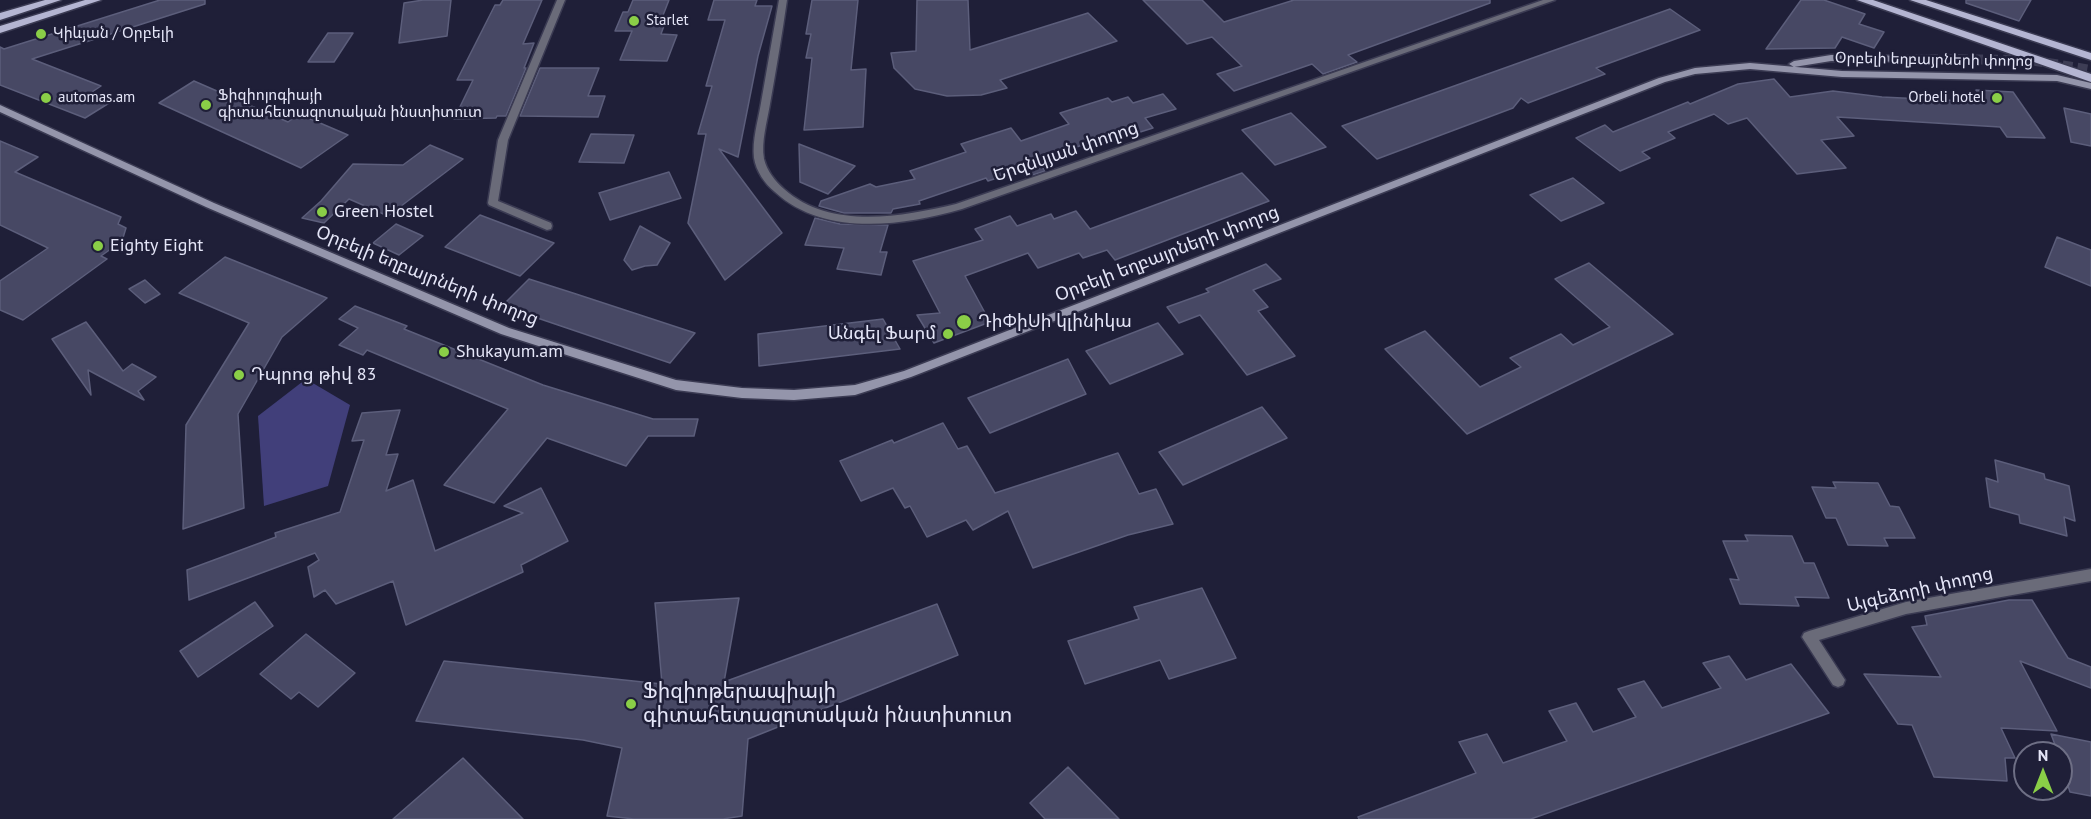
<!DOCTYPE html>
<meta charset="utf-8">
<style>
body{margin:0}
#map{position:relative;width:2091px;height:819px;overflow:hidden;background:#1f1f38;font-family:"PT Sans",sans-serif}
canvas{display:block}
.north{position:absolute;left:2013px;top:741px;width:60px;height:60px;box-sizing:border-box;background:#1f1f38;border:2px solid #6e6f85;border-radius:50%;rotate:0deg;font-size:16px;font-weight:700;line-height:24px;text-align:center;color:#e5e6f8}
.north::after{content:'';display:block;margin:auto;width:21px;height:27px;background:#8ace47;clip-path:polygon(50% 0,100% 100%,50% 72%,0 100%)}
</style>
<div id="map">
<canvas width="2091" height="819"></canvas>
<div class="north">N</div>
</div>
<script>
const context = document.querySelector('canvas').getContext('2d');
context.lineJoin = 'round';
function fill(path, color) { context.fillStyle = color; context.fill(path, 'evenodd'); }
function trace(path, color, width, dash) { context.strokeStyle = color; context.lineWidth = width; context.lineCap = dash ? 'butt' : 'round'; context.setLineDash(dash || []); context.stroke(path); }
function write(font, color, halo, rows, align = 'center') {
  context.font = font + ' "PT Sans","Noto Sans Armenian",sans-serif'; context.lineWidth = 5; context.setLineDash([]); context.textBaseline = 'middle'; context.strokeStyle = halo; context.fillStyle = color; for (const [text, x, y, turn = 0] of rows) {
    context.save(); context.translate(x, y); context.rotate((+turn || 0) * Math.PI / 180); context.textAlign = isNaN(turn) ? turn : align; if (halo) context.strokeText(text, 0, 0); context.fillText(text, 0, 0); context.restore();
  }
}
const green = new Path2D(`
 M306,379L350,405L328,486L264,506L258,416Z`);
const building = new Path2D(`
 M160,0H205V4L32,59L101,86L92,92L114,100L85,118L0,85V47L4,49Z
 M423,0H451L447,36L399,43L404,3Z
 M503,0H542L523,44L534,43L524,68H526L506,116H497L496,118L454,119L473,80H457L495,5H500Z
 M633,0H669L660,23H665L661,34L677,35L667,61L620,60L632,31H615L623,12H628Z
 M714,0H757L755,6H772L758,56L738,157L719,149L782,233L725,280L688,223L706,134H698L712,86H706L725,20H708Z
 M812,0H858L851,70L866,69L863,127L804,130L812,58H806L811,34H806Z
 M917,0H968L970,50L1088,13L1117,41L1000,80L1007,88L981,95L947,96L915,89L894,68L891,53L916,51Z
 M1143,0H1202L1224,22L1294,0H1490V3L1348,55L1357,62L1323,74L1312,64L1234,91L1217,74L1242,66L1212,37L1187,44Z
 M1801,0H1824L1865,14L1859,24L1884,32L1874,48L1842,37L1835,48L1766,49Z
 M1966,0H2031L2019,21L1966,3Z
 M1670,9L1700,30L1596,68L1605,74L1528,103L1521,98L1513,108L1377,159L1342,126Z
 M328,33H353L334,62H308Z
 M540,68H599L588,96H605L598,117L520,116Z
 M1774,79L1790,97L1833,91L1882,97L1984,102L1976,90L2013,92L2045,138L2007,137L2000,127L1837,117L1854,136L1821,140L1846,168L1797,174L1747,118L1728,124L1714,114L1668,132L1675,138L1642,152L1650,158L1620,171L1576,138L1605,125L1613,132L1688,102L1690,104L1738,84Z
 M194,81L288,122L299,114L348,135L301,168L159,103Z
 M1163,94L1176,109L1145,118L1153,128L1089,148L1085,144L1038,161L1045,171L1026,177L1021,170L988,181L986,178L919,201L920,204L893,209L891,213H844L819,206L821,201L870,184L876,187L915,179L910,171L966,152L961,144L1011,128L1021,141L1069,124L1060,113L1108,98L1112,102L1128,97L1133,103Z
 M2064,108L2091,114V146L2071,142Z
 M1291,113L1326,147L1275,165L1242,130Z
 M591,134L634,135L624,163L579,162Z
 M0,141L38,157L15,172L121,217L118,224L126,228L122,241L101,256L107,259L23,320L0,310V281L48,248L0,225Z
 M799,144L855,166L828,194L800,182Z
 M430,145L463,159L388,216L349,199L324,223L302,218L321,201L353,164L403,165Z
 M669,172L681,198L610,220L599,193Z
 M1242,173L1269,201L1115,260L1107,250L1083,258L1079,253L1038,268L1028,253L965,276L990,322L934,343L917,315L940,313L913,261L983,240L975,229L1010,216L1017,226L1051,214L1054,219L1076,211L1090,229Z
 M1573,178L1604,203L1561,221L1530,195Z
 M480,215L554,243L520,276L445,247Z
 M815,218L840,224L888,225L880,252H887L881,275L837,269L844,248L805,245Z
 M396,224L423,236L399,255L373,243Z
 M640,226L670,243L657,265L645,266L632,270L624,260Z
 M2057,237L2091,250V286L2045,267Z
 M225,257L327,298L282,337L238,414L244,508L183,529L186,425L249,323L179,293Z
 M1589,263L1673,334L1467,434L1385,349L1425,331L1480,387L1521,367L1510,358L1561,334L1573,345L1610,327L1555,279Z
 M1266,264L1281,279L1253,290L1268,307L1258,311L1295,356L1247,375L1200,315L1179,323L1167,307L1209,292L1206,289Z
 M529,279L573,293L695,333L670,363L502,306Z
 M145,280L160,294L145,303L129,289Z
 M355,306L407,326L404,329L543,385L653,419H698L694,436H648L626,466L547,438L494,503L444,485L508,409L367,350L363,355L339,345L358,328L339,319Z
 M883,319L900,349L759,366L758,334Z
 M86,322L123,371L132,364L156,377L138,391L144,400L88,370L91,395L52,339Z
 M1158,323L1183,354L1110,384L1086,351Z
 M1068,359L1086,394L990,433L968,398Z
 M1262,407L1287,438L1183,485L1159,452Z
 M400,410L386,455L398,454L386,491L413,480L435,551L523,513L504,506L541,488L568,541L521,565L523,572L406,625L393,581L336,604L325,590L314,597L308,567L319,560L315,553L189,600L187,570L276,537L275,533L340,512L364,440L352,441L362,413Z
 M943,423L958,449L967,446L995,493L1118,453L1139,494L1156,489L1173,524L1128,535L1033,568L1008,511L973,530L966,520L927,537L910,506L905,508L893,488L861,501L840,461L892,440L894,443Z
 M1995,460L2044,474L2045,479L2069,486L2075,521L2064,517L2067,536L2020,523L2019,515L1990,507L1986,478L1998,482Z
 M1833,482L1878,483L1890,506L1899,507L1915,538H1884L1888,546L1848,545L1836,518H1826L1812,487L1836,488Z
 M1745,535L1792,536L1804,563H1814L1829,598L1795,597L1799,606L1740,604L1730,579L1739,580L1723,541H1748Z
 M1202,588L1236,658L1169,679L1160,660L1085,684L1068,641L1139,619L1134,607Z
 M739,598L724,682L937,604L958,655L748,739L742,816L723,819H634L607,816L622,748L583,740L416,721L444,661L662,684L655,603Z
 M2009,600H2032L2068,658L2091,667V688L2020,661L2057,731L2001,728L2015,758H2005L2007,781L1934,777L1912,725L1898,724L1864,674L1941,677L1912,627L1927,625L1925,616Z
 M255,602L273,626L198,677L180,651Z
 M306,634L355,673L318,707L299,692L291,699L260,674Z
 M1729,656L1746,680L1791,664L1829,713L1531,819H1359L1358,817L1476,773L1459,742L1487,734L1503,763L1567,741L1549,711L1576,703L1593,732L1636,717L1618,689L1644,681L1662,708L1721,688L1703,663Z
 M2051,734L2091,742V796L2070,792L2061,764V753H2058Z
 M463,758L523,819H393Z
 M1068,767L1119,819H1045L1030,803Z`);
const secondaryTunnel = new Path2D(`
 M1928,59L2030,60L2091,70`);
const street = new Path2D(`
 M557,0H565L508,140L498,201L551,223L552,226L551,229L547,230L489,205L488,203L498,140Z
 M779,0H787C782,35 776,70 770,104C767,122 761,142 764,159C767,171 775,181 784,189C830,230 901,217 956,204L1543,0H1555L962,209C902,226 824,237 775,192C765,184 756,171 754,158C752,140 758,121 761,103C767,69 773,34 779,0Z
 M2091,569V581L1906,614L1819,640L1845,680L1843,685L1838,687L1833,685L1802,637L1804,633L1809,631L1906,602Z`);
const secondary = new Path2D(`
 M1831,55L1928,56L1933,59L1928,62L1831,61L1794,67L1789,64L1794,61Z
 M1750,63L1842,71L2057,75L2091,83V89L2057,81L1842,77L1750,69L1695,74L1665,82L911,377L855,395L794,400L742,398L676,390L501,334L206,207L0,112V105L214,203L509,328L676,380L742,388L794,390L855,385L904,371L1659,78L1695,68Z`);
const primary = new Path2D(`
 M45,0H61L0,20V13Z
 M85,0H101L0,33V26Z
 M1857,0H1873L2091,74V82Z
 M1910,0H1926L2091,53V60Z`);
const markers = [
 [634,21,6,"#8ace47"],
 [41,34,6,"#8ace47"],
 [46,98,6,"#8ace47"],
 [1997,98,6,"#8ace47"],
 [206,105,6,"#8ace47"],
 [322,212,6,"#8ace47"],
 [98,246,6,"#8ace47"],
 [964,322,8,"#8ace47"],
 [948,334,6,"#8ace47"],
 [444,352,6,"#8ace47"],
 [239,375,6,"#8ace47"],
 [631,704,6,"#8ace47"]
];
const farPoinames = [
 ["Starlet",646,21],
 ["Կիևյան / Օրբելի",53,34],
 ["Ֆիզիոլոգիայի",218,96],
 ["գիտահետազոտական ինստիտուտ",218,113],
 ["automas.am",58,98],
 ["Orbeli hotel",1985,98,"right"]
];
const farStreetnames = [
 ["Օրբելի եղբայրների փողոց",1934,60,1]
];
const streetNames = [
 ["Երզնկյան փողոց",1066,152,-19],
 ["Օրբելի եղբայրների փողոց",1167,254,-21],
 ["Օրբելի եղբայրների փողոց",427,276,22],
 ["Այգեձորի փողոց",1920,590,-13]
];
const poiNames = [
 ["Green Hostel",334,212],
 ["Eighty Eight",110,246],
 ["ԴիՓիՍի կլինիկա",978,322],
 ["Անգել Ֆարմ",936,334,"right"],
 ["Shukayum.am",456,352],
 ["Դպրոց թիվ 83",251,375]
];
const nearPoinames = [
 ["Ֆիզիոթերապիայի",643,692],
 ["գիտահետազոտական ինստիտուտ",643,716]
];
fill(green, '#413f7a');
fill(building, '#474864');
trace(building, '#5c5e7b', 1.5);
trace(secondaryTunnel, '#3d3d55', 10, [10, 5]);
trace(street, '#3b3b53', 3);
trace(secondary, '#3b3b53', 3);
trace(primary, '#3b3b53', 3);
fill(street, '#6a6b79');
fill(secondary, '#9495ab');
fill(primary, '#b4b5d2');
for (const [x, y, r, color] of markers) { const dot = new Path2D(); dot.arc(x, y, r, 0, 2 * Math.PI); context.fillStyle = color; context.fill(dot); trace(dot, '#1f1f38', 2); }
write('15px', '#e5e6f8', '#1f1f38', farPoinames, 'left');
write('15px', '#e5e6f8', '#1f1f38', farStreetnames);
write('18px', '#e5e6f8', '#1f1f38', streetNames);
write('18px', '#e5e6f8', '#1f1f38', poiNames, 'left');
write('21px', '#e5e6f8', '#1f1f38', nearPoinames, 'left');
</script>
